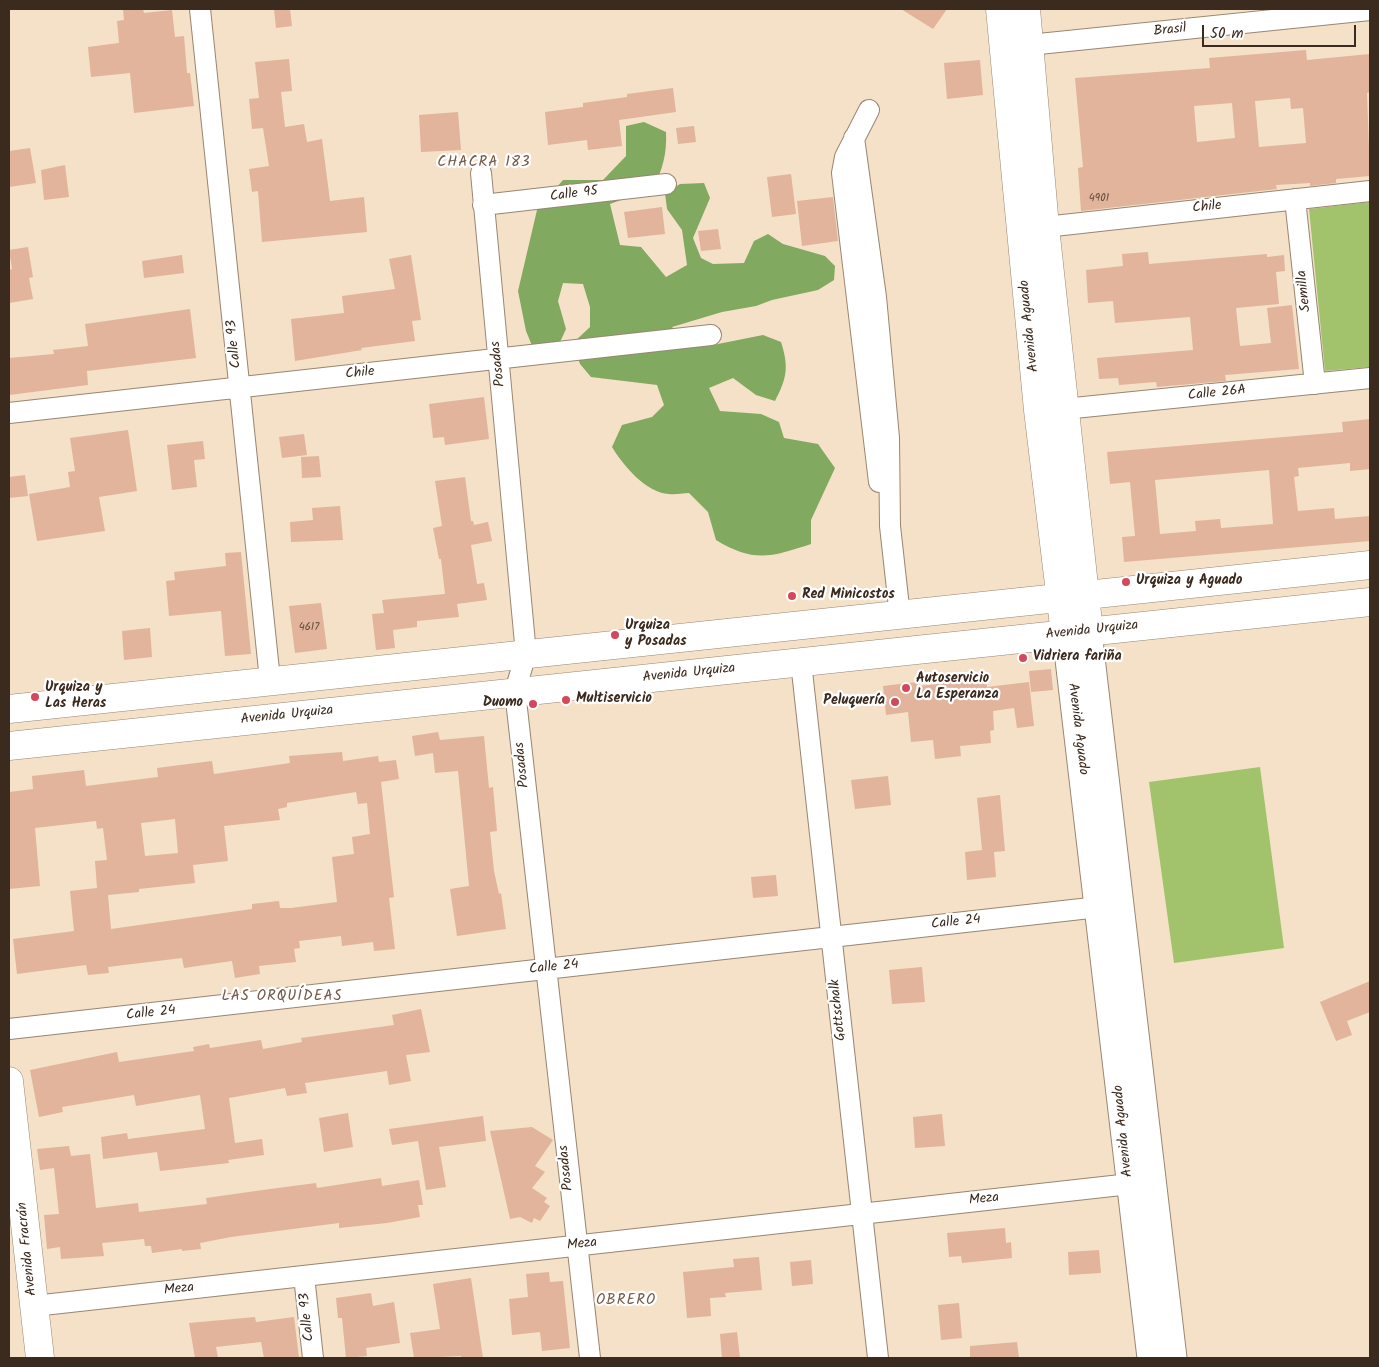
<!DOCTYPE html>
<meta charset="utf-8">
<style>
body{margin:0}
#map{position:relative;width:1379px;height:1367px;overflow:hidden;background:#f4e1c8;font-family:Kalam,sans-serif}
canvas{display:block}
.frame{position:absolute;inset:0;border:10px solid #3b2a1e;pointer-events:none}
.scale{position:absolute;left:1202px;top:25px;width:154px;height:22px;box-sizing:border-box;border:2px solid #3b2a1e;border-top:0;padding-left:6px;font-size:15px;line-height:18px;white-space:nowrap;color:#3b2a1e;-webkit-text-stroke:4px #fff;paint-order:stroke}
</style>
<div id="map">
<canvas width="1379" height="1367"></canvas>
<div class="frame"></div>
<div class="scale">50 m</div>
</div>
<script>
const context = document.querySelector('canvas').getContext('2d');
context.lineJoin = 'round';
function fill(path, color) { context.fillStyle = color; context.fill(path, 'evenodd'); }
function trace(path, color, width, dash) { context.strokeStyle = color; context.lineWidth = width; context.lineCap = dash ? 'butt' : 'round'; context.setLineDash(dash || []); context.stroke(path); }
function write(font, color, halo, rows, align = 'center') {
  context.font = font + ' Kalam,sans-serif'; context.lineWidth = 4.5; context.setLineDash([]); context.textBaseline = 'middle'; context.strokeStyle = halo; context.fillStyle = color; for (const [text, x, y, turn = 0] of rows) {
    context.save(); context.translate(x, y); context.rotate((+turn || 0) * Math.PI / 180); context.textAlign = isNaN(turn) ? turn : align; if (halo) context.strokeText(text, 0, 0); context.fillText(text, 0, 0); context.restore();
  }
}
const green = new Path2D(`
 M1370,202V367L1325,371L1309,209Z
 M1260,767L1284,948L1174,963L1149,782Z`);
const forest = new Path2D(`
 M644,122L666,132C667,153 663,169 653,188L610,204L620,245L641,247L666,277L687,265L682,230L667,209L665,193L680,184L704,183L710,198L693,238L701,258L713,264L744,263L754,241L768,234L783,244L825,256L835,266L834,280L818,290L772,300L756,306L722,312L672,327L689,344L713,345L763,335L781,342C789,367 787,378 775,401L756,395L733,378L709,388L720,411L761,414L779,422L784,438L818,444L835,468L811,520V544C771,557 754,563 716,540L708,512L689,493C682,493 675,495 669,494C646,493 623,465 612,447L622,425L652,417L664,405L657,385L591,377L580,364L573,343L590,327V307L583,284L563,283L558,301L566,329L555,353H535L526,331L518,291L537,210L563,180H603L626,156V126Z`);
const building = new Path2D(`
 M123,9H143L144,13L172,10L175,37L184,36L187,73H190L194,106L134,113L130,73L91,77L88,47L119,43L117,21L124,20Z
 M274,9H290L292,26L276,28Z
 M901,9H947L933,29Z
 M1306,50L1307,60L1370,54V92L1367,93L1370,176L1336,179V183L1310,186V183L1276,185L1277,189L1081,211L1078,168L1083,167L1075,78L1210,68L1209,58ZM1290,98L1291,109L1303,108L1306,143L1259,147L1255,101ZM1232,103L1235,138L1197,142L1194,106Z
 M289,59L292,91L281,92L285,127L304,124L307,142L322,139L330,201L364,197L367,232L262,242L258,191L252,192L249,169L269,166L263,128L252,129L249,99L259,98L255,62Z
 M980,60L983,95L947,99L944,63Z
 M673,88L676,112L619,120L622,146L588,150L587,140L548,145L545,112L583,107V103L627,97V94Z
 M458,112L461,150L421,152L419,115Z
 M694,126L696,142L678,144L676,128Z
 M30,148L36,183L9,187V151Z
 M65,165L69,197L44,200L41,170Z
 M791,174L796,214L772,217L767,177Z
 M833,197L838,241L802,246L797,201Z
 M662,207L665,234L628,238L624,212Z
 M718,229L721,249L701,251L698,231Z
 M28,247L33,277L29,278L33,299L9,303V270L12,269L9,250Z
 M1148,252L1149,264L1267,254V257L1284,255L1285,271L1276,272L1279,304L1236,308L1240,346L1271,343L1267,308L1292,305L1299,369L1225,375L1226,381L1157,387L1156,382L1119,385L1118,378L1099,379L1097,358L1193,350L1190,317L1115,323L1113,301L1088,303L1086,270L1123,266L1122,254Z
 M182,255L184,273L144,278L142,261Z
 M411,255L421,320L412,321L415,341L361,348L362,350L295,361L291,319L344,313L342,296L395,289L389,259Z
 M190,309L196,358L87,371L88,385L9,395V358L54,354L53,350L88,346L85,324Z
 M484,397L489,439L445,445L444,437L433,438L429,404Z
 M1370,419V469L1350,471V463L1298,468L1299,476L1294,477L1298,511L1334,508L1335,519L1370,516V541L1124,562L1122,537L1135,536L1130,482L1110,484L1107,452L1343,432L1342,422ZM1269,470L1273,524L1221,528L1220,519L1195,521L1196,531L1160,534L1155,480Z
 M128,430L137,491L99,497L105,531L37,541L29,494L70,487L68,472L75,471L70,438Z
 M304,434L307,455L282,458L279,437Z
 M203,441L205,459L194,460L197,487L172,490L167,445Z
 M319,456L321,477L302,478L301,457Z
 M25,475L28,496L9,498V477Z
 M465,477L471,521H473L474,525L488,522L492,541L471,545L477,584L484,583L487,600L457,604L459,617L417,621V627L393,630L395,648L376,650L372,614L384,613L382,600L445,594L441,559H439L433,528L442,526L435,481Z
 M340,506L343,540L291,542L290,522L313,520L312,508Z
 M241,552L251,654L225,656L221,611L169,616L166,581L175,580L174,572L226,566L225,553Z
 M321,603L327,649L295,653L289,606Z
 M150,628L152,657L124,660L122,631Z
 M1051,669L1053,690L1031,692L1029,671Z
 M986,679L987,687L1029,682L1034,726L1017,728L1014,708L993,711L994,730L990,731L991,743L960,746L961,756L935,759L933,740L911,742L908,712L886,715L883,686L917,682L918,686Z
 M438,732L440,740L484,736L489,788L493,787L497,831L490,832L494,871L499,894L501,893L506,929L457,936L450,889L469,886L458,771L435,773L433,753L415,756L412,736Z
 M342,752L343,761L378,756L379,762L396,760L399,779L381,782L394,897L389,898L395,949L374,951L373,942L342,946L341,936L299,941L300,948L294,949L296,962L259,966L260,974L235,978L232,961L184,968L182,958L108,967L109,973L88,975L86,965L17,974L13,939L74,931L70,891L97,888L95,861L107,860L103,828L97,829L96,821L35,828L40,886L9,889V792L33,789L32,776L84,770L86,786L158,777L157,768L212,761L214,774L290,763L289,756ZM356,792L358,804L367,803L370,834L352,837L354,854L332,857L337,902L291,908H280L279,901L252,904V909L111,929L108,895L139,892V889L195,883L193,865L228,861L224,826L280,820L278,809L287,807V803ZM175,819L178,853L145,856L141,823Z
 M888,776L891,805L855,809L851,780Z
 M1000,795L1005,851L994,852L996,877L967,880L965,852L982,850L977,798Z
 M776,875L778,896L753,898L751,877Z
 M922,967L925,1002L892,1004L889,970Z
 M1370,981V1012L1347,1021L1352,1035L1336,1041L1320,1002Z
 M421,1009L430,1052L406,1055L411,1081L389,1085L387,1071L305,1083L307,1093L287,1096L285,1088L229,1098L235,1143L262,1139L264,1155L228,1160L229,1163L160,1171L157,1152L103,1159L101,1137L127,1133L128,1139L205,1129L200,1095L136,1106L134,1095L62,1107L63,1112L39,1117L30,1070L117,1052L119,1062L194,1051L193,1047L209,1044L210,1048L261,1040L263,1049L302,1042L301,1038L394,1025L392,1015Z
 M348,1113L353,1147L324,1152L319,1118Z
 M942,1114L945,1146L915,1148L913,1117Z
 M483,1116L486,1141L439,1147L446,1187L426,1190L418,1141L392,1145L389,1129Z
 M532,1127L553,1140L535,1166L545,1172L532,1188L547,1198L544,1202L550,1206L540,1221L534,1218L532,1223L520,1217L510,1219L490,1131Z
 M69,1146L71,1156L90,1154L96,1208L138,1203L139,1212L207,1204L206,1198L270,1189L316,1183L317,1188L381,1178L382,1186L419,1180L423,1205H418L420,1217L387,1223L339,1228V1223L231,1237L200,1243L201,1249L182,1251V1249L152,1253L151,1246H145L144,1239L102,1243L104,1256L61,1259L60,1247L47,1249L44,1215L59,1214L54,1168L40,1170L37,1149Z
 M1005,1228L1006,1243L1011,1242L1012,1258L962,1263L961,1256L949,1257L947,1233Z
 M1099,1250L1101,1273L1069,1275L1068,1252Z
 M759,1257L762,1290L725,1293L726,1297L710,1298L711,1316L687,1318L683,1272L734,1267L733,1259Z
 M811,1260L813,1284L792,1286L790,1262Z
 M549,1272L550,1282L563,1281L570,1348L542,1351L540,1332L512,1335L509,1299L528,1297L526,1274Z
 M471,1278L483,1358H461V1356L414,1358L410,1333L440,1329L433,1284Z
 M371,1293L373,1306L394,1302L400,1343L366,1348L367,1356L346,1358L342,1318H338L336,1298Z
 M959,1303L962,1338L941,1340L938,1305Z
 M255,1317L256,1322L294,1317L299,1358H264L261,1342L216,1347L218,1358H195L189,1323Z
 M737,1332L740,1358H722L720,1334Z
 M1017,1342L1019,1358H970V1346Z`);
const minor = new Path2D(`
 M200,9L270,680
 M1029,45L1370,10
 M869,110L845,157L842,173L879,482
 M854,138L876,297L889,438L890,526L900,616
 M481,173L526,654L515,691L590,1358
 M1295,199L1315,384
 M483,205L666,184
 M1045,227L1370,191
 M1064,409L1370,378
 M9,413L711,335
 M801,662L878,1358
 M9,1029L1099,907
 M304,1276L313,1358
 M34,1306L1130,1184`);
const tertiary = new Path2D(`
 M1089,632L1174,1358
 M1065,634L1150,1358`);
const secondary = new Path2D(`
 M1000,9L1038,410L1065,634
 M1026,9L1045,227L1089,632
 M9,1081L40,1358`);
const primary = new Path2D(`
 M9,709C463,661 916,613 1370,565
 M9,746L1370,602`);
const markers = [
 [1126,582,5,"#d1495b"],
 [792,596,5,"#d1495b"],
 [615,635,5,"#d1495b"],
 [1023,658,5,"#d1495b"],
 [906,688,5,"#d1495b"],
 [35,697,5,"#d1495b"],
 [566,700,5,"#d1495b"],
 [895,702,5,"#d1495b"],
 [533,704,5,"#d1495b"]
];
const numberNames = [
 ["4901",1099,199],
 ["4617",309,628]
];
const streetNames = [
 ["Brasil",1170,31,-6],
 ["Calle 95",574,195,-7],
 ["Chile",1207,208,-6],
 ["Semilla",1305,291,-96],
 ["Avenida Aguado",1030,326,-96],
 ["Calle 93",235,344,-96],
 ["Posadas",499,364,-96],
 ["Chile",360,374,-6],
 ["Calle 26A",1217,394,-6],
 ["Avenida Urquiza",1092,631,-6],
 ["Avenida Urquiza",689,674,-6],
 ["Avenida Urquiza",287,716,-6],
 ["Avenida Aguado",1077,729,83],
 ["Posadas",523,765,-96],
 ["Calle 24",956,923,-6],
 ["Calle 24",554,968,-6],
 ["Gottschalk",839,1010,-96],
 ["Calle 24",151,1014,-6],
 ["Avenida Aguado",1124,1131,-96],
 ["Posadas",567,1168,-96],
 ["Meza",984,1200,-6],
 ["Meza",582,1245,-6],
 ["Avenida Fracrán",28,1249,-96],
 ["Meza",179,1290,-6],
 ["Calle 93",308,1317,-96]
];
const poiNames = [
 ["Urquiza y Aguado",1136,582],
 ["Red Minicostos",802,596],
 ["Urquiza",625,627],
 ["y Posadas",625,643],
 ["Vidriera fariña",1033,658],
 ["Autoservicio",916,680],
 ["La Esperanza",916,696],
 ["Urquiza y",45,689],
 ["Las Heras",45,705],
 ["Multiservicio",576,700],
 ["Peluquería",885,702,"right"],
 ["Duomo",523,704,"right"]
];
const neighbourhoodNames = [
 ["CHACRA 183",484,163],
 ["LAS ORQUÍDEAS",282,997],
 ["OBRERO",626,1301]
];
fill(green, '#a2c36c');
fill(forest, '#81a960');
fill(building, '#e1b49b');
trace(minor, '#988673', 22);
trace(tertiary, '#988673', 27);
trace(secondary, '#988673', 29);
trace(primary, '#988673', 29);
trace(minor, '#fff', 20);
trace(tertiary, '#fff', 25);
trace(secondary, '#fff', 28);
trace(primary, '#fff', 28);
for (const [x, y, r, color] of markers) { const dot = new Path2D(); dot.arc(x, y, r, 0, 2 * Math.PI); context.fillStyle = color; context.fill(dot); trace(dot, '#fff', 2); }
write('11px', '#644c3d', null, numberNames);
write('14px', '#3b2a1e', '#fff', streetNames);
write('bold 14px', '#3b2a1e', '#fff', poiNames, 'left');
context.letterSpacing = '1px';
write('15px', '#755a4a', '#fff', neighbourhoodNames);
context.letterSpacing = '0px';
</script>
